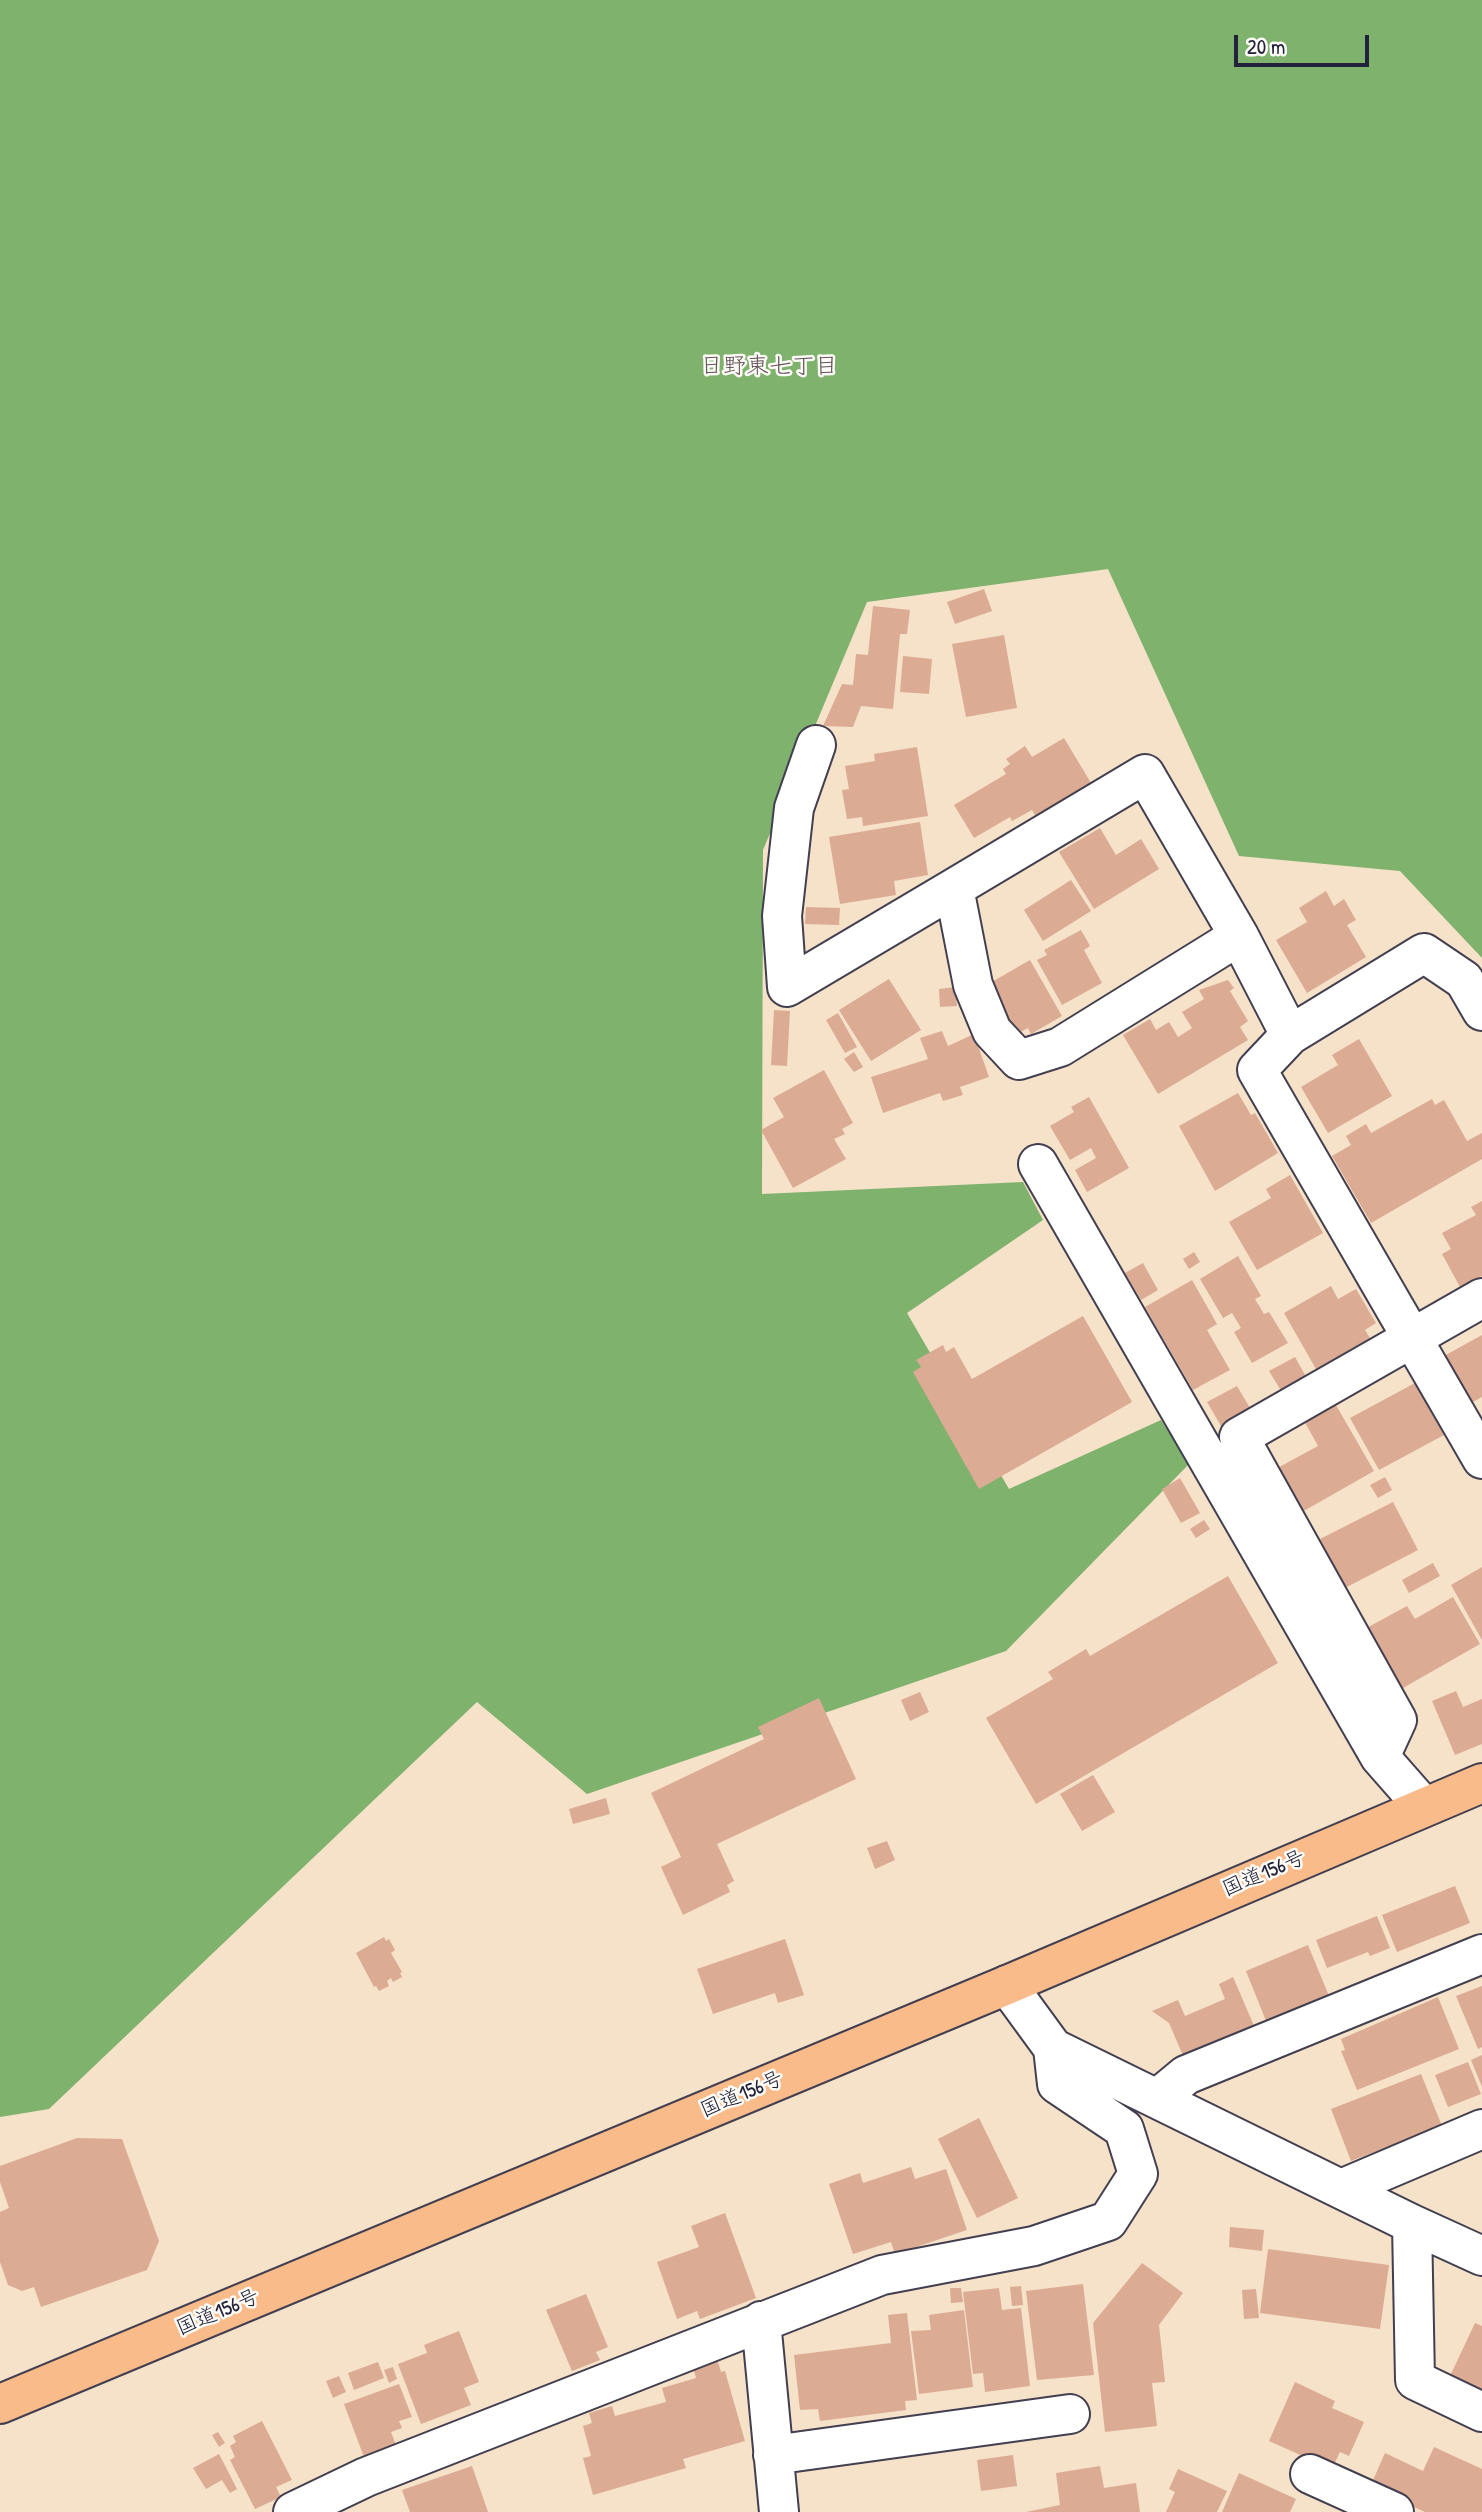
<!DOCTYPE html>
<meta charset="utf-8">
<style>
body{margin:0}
#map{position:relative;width:1482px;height:2512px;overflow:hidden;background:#f6e1c9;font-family:"Patrick Hand",sans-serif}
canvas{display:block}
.scale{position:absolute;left:1234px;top:35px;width:135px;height:32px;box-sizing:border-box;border:4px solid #22223b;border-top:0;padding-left:9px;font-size:21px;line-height:24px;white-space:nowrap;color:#22223b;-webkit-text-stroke:5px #fdfcf7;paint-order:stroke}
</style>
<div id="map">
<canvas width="1482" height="2512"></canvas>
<div class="scale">20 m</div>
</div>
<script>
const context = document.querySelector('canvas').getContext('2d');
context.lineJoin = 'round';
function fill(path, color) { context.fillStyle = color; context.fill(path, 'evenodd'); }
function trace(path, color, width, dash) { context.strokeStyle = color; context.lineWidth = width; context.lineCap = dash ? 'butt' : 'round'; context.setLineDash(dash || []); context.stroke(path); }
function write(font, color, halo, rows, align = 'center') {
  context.font = font + ' "Patrick Hand","Klee One",sans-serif'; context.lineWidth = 5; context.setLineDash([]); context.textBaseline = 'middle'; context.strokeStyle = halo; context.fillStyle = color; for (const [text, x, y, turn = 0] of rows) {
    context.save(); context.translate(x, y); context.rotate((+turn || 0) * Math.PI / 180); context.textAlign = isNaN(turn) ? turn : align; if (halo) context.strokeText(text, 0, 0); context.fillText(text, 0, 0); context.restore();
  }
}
const forest = new Path2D(`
 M0,0H1482V958L1400,871L1239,856L1108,569L867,602L763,850L762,1194L1023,1182L1043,1220L907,1313L1009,1489L1161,1420L1189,1464L1006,1651L587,1794L477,1702L49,2109L0,2117Z`);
const building = new Path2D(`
 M984,589L992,611L955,624L947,602Z
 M873,606L910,610L907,634H900L893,709L861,706L853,727L823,726L842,684L853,685L856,654L868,655Z
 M1004,635L1017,708L966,717L952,644Z
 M903,656L932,659L929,694L900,692Z
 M1064,738L1094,788L1039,822L1032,810L1012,821L1010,817L974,838L954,805L1006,774L1003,769L1010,764L1006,759L1025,746L1032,757Z
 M917,747L928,816L863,826L862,817L847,819L842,790L849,789L845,766L875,761L874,754Z
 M920,822L928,875L894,881L896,895L840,904L829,837Z
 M1100,828L1116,855L1141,839L1159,869L1094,909L1059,852Z
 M1071,880L1091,911L1043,941L1024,910Z
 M1326,891L1334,906L1344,899L1356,920L1347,925L1366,957L1307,993L1276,940L1307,922L1299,908Z
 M806,907L840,908L839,925L805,924Z
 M1081,930L1090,946L1084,950L1102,983L1062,1005L1037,960L1047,955L1044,950Z
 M1030,960L1062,1016L1031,1034L1028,1028L1013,1036L990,983Z
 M889,979L921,1030L871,1061L839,1010Z
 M1228,980L1234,988L1230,991L1248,1021L1240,1027L1248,1040L1158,1094L1123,1035L1150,1019L1156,1030L1169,1022L1178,1037L1192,1028L1182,1012L1204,999L1199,990Z
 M955,987L957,1006L940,1007L939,989Z
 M774,1010L790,1011L787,1066L771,1065Z
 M838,1013L857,1047L845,1053L826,1020Z
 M942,1031L948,1046L974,1034L989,1077L960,1087L963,1095L943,1101L940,1093L883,1113L871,1077L928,1059L920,1038Z
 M1359,1039L1392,1096L1328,1133L1301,1087L1338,1065L1332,1055Z
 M854,1052L863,1067L854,1072L844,1059Z
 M824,1070L853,1123L842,1129L845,1134L834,1139L846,1159L793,1188L761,1130L784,1117L773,1098Z
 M1238,1093L1251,1115L1255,1113L1278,1153L1215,1191L1179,1126Z
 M1089,1097L1129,1168L1087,1192L1075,1170L1096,1158L1091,1148L1070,1160L1050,1126L1074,1112L1071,1107Z
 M1432,1099L1435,1105L1444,1100L1467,1141L1482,1133V1159L1371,1223L1332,1156L1351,1145L1346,1136L1366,1124L1371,1133Z
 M1290,1175L1323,1233L1257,1270L1229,1222L1271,1198L1266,1189Z
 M1482,1201V1276L1460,1287L1442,1254L1451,1249L1442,1233L1476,1215L1471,1207Z
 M1194,1252L1200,1262L1189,1269L1183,1259Z
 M1238,1256L1261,1296L1255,1299L1264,1314L1269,1312L1288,1343L1252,1363L1234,1332L1241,1328L1232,1313L1223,1318L1200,1279Z
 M1143,1263L1158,1290L1141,1300L1125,1273Z
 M1192,1280L1217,1324L1207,1330L1230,1370L1193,1390L1145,1307Z
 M1331,1286L1338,1299L1356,1289L1376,1323L1365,1330L1370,1338L1316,1369L1284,1313Z
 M1083,1316L1132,1402L979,1489L913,1372L921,1367L916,1360L943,1345L946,1352L954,1347L972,1379Z
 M1482,1335V1397L1471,1403L1444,1356Z
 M1295,1357L1308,1380L1283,1394L1269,1371Z
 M1415,1383L1444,1435L1379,1470L1350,1418Z
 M1237,1386L1253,1413L1224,1431L1207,1402Z
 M1333,1400L1374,1471L1295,1516L1270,1472L1318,1446L1302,1417Z
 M1385,1477L1392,1490L1378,1498L1370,1485Z
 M1180,1478L1200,1513L1181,1523L1162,1489Z
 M1393,1502L1418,1550L1345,1588L1320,1539Z
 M1204,1520L1210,1529L1196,1538L1190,1529Z
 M1433,1563L1440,1576L1409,1593L1402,1580Z
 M1482,1567V1640L1451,1585Z
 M1228,1576L1278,1663L1036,1804L986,1718L1053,1679L1048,1672L1086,1649L1090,1656Z
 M1453,1597L1480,1644L1396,1692L1361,1631L1407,1606L1415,1619Z
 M1456,1691L1463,1707L1482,1699V1744L1455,1755L1432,1701Z
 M920,1692L929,1712L910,1721L901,1700Z
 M819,1698L856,1779L717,1844L734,1881L727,1885L730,1892L683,1915L661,1867L681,1857L651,1793L764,1739L758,1727Z
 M1093,1775L1115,1812L1082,1831L1060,1794Z
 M606,1798L610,1814L573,1824L569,1809Z
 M887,1841L895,1860L875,1869L867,1848Z
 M1455,1886L1470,1923L1397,1952L1382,1915Z
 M1377,1916L1390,1948L1370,1956L1368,1952L1327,1968L1316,1940Z
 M384,1937L386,1941L389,1939L395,1950L391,1953L402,1972L400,1973L402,1977L393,1982L391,1978L387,1981L389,1986L379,1991L376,1986L374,1987L356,1953Z
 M785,1939L804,1995L778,2003L775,1993L713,2014L697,1969Z
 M1308,1945L1329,1996L1266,2021L1246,1971Z
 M1233,1977L1255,2028L1184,2058L1169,2023L1152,2011L1178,2000L1185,2016L1225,1999L1219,1984Z
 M1482,1986V2047L1478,2049L1456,1996Z
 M1438,1997L1459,2049L1357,2090L1341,2051L1345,2050L1341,2039Z
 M1482,2055V2087L1471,2060Z
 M1468,2062L1481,2094L1448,2107L1435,2075Z
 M1421,2074L1442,2126L1351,2161L1331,2109Z
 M979,2118L1018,2198L977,2218L938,2139Z
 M77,2138L122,2139L159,2241L147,2270L41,2307L34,2287L22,2291L8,2285L0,2262V2212L9,2208L0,2182V2166Z
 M911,2167L915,2179L946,2169L967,2230L895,2254L891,2242L853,2254L829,2184L860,2173L863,2183Z
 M725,2213L756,2298L700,2319L697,2311L677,2319L657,2262L699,2247L691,2226Z
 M1230,2227L1264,2230L1262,2251L1229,2247Z
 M1268,2249L1389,2265L1380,2329L1260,2313Z
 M1142,2263L1183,2293L1159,2325L1165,2382L1152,2383L1157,2426L1105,2432L1093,2323Z
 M1083,2284L1094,2375L1037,2380L1026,2291Z
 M1021,2286L1023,2305L1012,2306L1010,2287Z
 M950,2288H961L963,2302L951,2303Z
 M999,2288L1002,2310L1021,2308L1030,2386L985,2392L983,2373L973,2374L963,2292Z
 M1256,2289L1259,2318L1244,2319L1242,2290Z
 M586,2294L608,2347L596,2352L600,2360L572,2371L546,2310Z
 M964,2310L973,2387L919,2394L911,2331L931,2330L929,2315Z
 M907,2313L917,2400L905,2401L906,2410L820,2421L818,2409L800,2410L794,2355L891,2343L888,2315Z
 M1475,2323L1482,2326V2391L1450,2376Z
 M459,2331L479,2382L464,2388L471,2405L421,2424L398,2364L427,2353L424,2345Z
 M717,2359L721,2372L725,2371L745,2441L683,2459L686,2468L593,2495L583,2458L591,2456L583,2426L592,2423L589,2413L612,2406L615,2416L666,2402L662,2388L696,2378L693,2367Z
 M378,2362L384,2378L354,2390L348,2373Z
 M393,2367L397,2379L389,2383L384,2370Z
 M339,2376L346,2392L333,2398L326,2381Z
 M1295,2382L1335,2401L1332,2408L1364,2422L1349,2456L1340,2452L1332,2469L1269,2441Z
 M399,2384L412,2417L399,2421L402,2428L391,2432L396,2445L364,2457L344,2404Z
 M262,2421L292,2480L276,2487L281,2497L255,2509L230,2460L235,2457L230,2446L236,2442L233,2436Z
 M218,2432L225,2443L219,2447L212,2435Z
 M1434,2447L1482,2469V2512H1425L1370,2487L1385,2453L1423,2471Z
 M219,2454L237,2489L230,2493L222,2480L206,2489L193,2468Z
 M1013,2455L1017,2486L981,2491L977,2460Z
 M472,2466L488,2512H410L402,2490Z
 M1100,2466L1104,2488L1136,2483L1140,2512H1026L1060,2505L1056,2473Z
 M1178,2469L1227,2491L1217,2512H1166L1175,2492L1169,2489Z
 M1239,2473L1296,2499L1290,2512H1222Z`);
const minor = new Path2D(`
 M816,745L794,808L782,916L787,987L954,888
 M1239,936L1060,1047L1019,1060L992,1031L973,985L954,888L1145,774L1239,936L1290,1035L1424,953L1464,980L1482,1011
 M1290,1035L1257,1070L1482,1459
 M1038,1164L1380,1757L1423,1806
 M1380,1757L1397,1720L1239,1437L1482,1298
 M1007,1985L1053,2048L1412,2224L1482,2256
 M1157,2099L1186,2075L1482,1954
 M1341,2189L1482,2129
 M1412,2224L1415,2380L1482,2412
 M761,2321L779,2512
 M773,2455L1070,2414
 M1310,2474L1394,2512
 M293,2512L366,2477L882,2275L1034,2246L1108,2221L1138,2174L1124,2129L1057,2084L1053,2048`);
const highway = new Path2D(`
 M0,2404L1007,1985L1482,1783`);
const streetNames = [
 ["国道156号",1264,1874,-23],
 ["国道156号",742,2095,-23],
 ["国道156号",218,2313,-23]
];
const neighbourhoodNames = [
 ["日野東七丁目",769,367]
];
fill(forest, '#7eb26d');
fill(building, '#dcab94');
trace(minor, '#423f50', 42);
trace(highway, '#423f50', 42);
trace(minor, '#fff', 38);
trace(highway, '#fabb8b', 38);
write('21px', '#22223b', '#fdfcf7', streetNames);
write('23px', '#63525a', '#fdfcf7', neighbourhoodNames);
</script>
